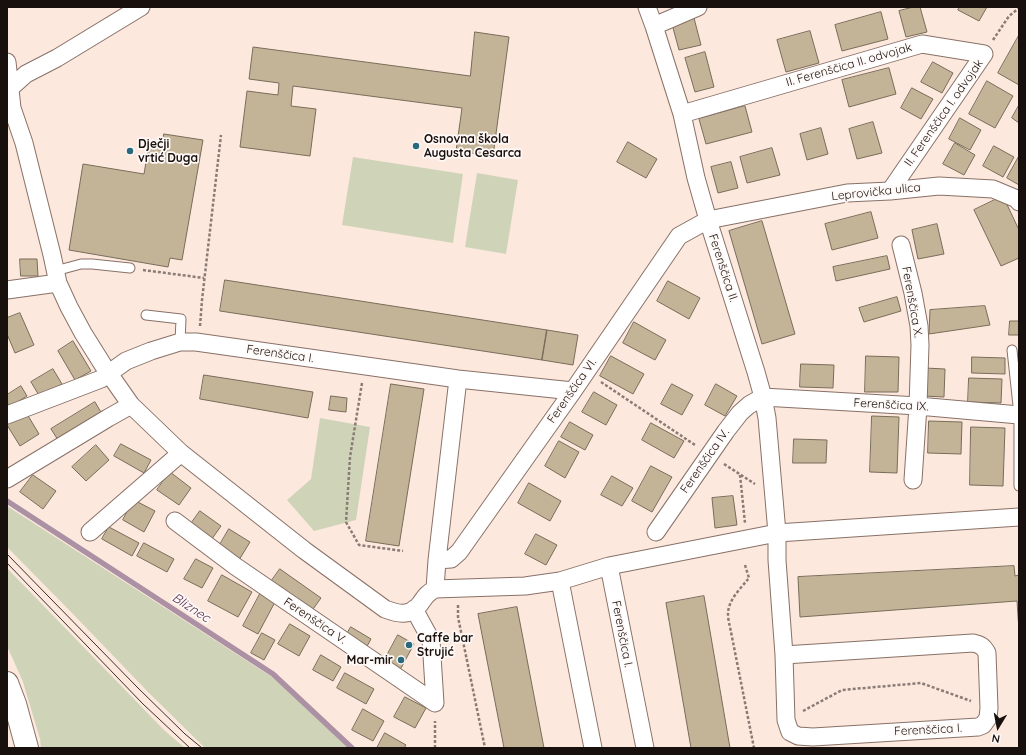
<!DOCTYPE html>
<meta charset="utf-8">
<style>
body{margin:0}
#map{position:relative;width:1026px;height:755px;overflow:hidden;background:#fde8de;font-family:Quicksand,sans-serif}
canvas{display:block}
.frame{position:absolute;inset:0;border:8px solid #18100c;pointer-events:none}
.north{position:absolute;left:978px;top:707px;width:40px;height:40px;-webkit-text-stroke:3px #fef9f7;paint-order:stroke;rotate:190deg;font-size:11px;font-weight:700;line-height:16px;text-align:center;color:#18100c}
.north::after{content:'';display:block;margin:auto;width:14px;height:18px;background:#18100c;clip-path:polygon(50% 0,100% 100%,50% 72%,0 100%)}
</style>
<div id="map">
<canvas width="1026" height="755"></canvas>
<div class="frame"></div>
<div class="north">N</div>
</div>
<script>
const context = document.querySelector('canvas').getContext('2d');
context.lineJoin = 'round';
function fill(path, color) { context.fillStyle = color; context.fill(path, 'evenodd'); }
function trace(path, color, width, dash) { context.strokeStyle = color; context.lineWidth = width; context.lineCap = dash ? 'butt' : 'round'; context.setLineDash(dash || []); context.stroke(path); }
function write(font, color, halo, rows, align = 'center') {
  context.font = font + ' Quicksand,sans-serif'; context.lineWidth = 3.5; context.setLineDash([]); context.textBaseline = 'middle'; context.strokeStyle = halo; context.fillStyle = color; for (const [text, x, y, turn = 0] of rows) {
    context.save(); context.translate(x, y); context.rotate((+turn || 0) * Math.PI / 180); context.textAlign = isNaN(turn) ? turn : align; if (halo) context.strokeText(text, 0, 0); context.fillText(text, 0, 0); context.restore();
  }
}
const green = new Path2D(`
 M353,157L463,174L453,243L342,225Z
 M477,173L518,180L506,254L465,247Z
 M320,418L370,427L356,520L314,531L287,500L311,479Z
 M7,506L272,677L327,726L349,748H205L149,693L71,612L7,547Z
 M7,568L164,730L185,748H41L40,739L23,682L7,646Z`);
const stream = new Path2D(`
 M7,501L273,674L352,748`);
const building = new Path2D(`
 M914,7H920L927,32L906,37L899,11Z
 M960,7H987L979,21L958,10Z
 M881,12L888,39L842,51L835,25Z
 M694,18L701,45L679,50L672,24Z
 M810,31L819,63L786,72L777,40Z
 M475,32L509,37L493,156L456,151L462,108L293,86L291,106L316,109L310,156L240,147L247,91L278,95L279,83L249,79L253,47L470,76Z
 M1019,35V85L998,73Z
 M705,52L714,87L695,92L685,58Z
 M933,62L953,73L942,93L921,82Z
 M889,68L896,94L849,107L842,80Z
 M987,81L1013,96L995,128L969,114Z
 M912,88L933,99L921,119L901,108Z
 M1019,105V123L1012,118Z
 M745,106L752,132L706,144L699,119Z
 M960,118L981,130L970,150L949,139Z
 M873,122L882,153L857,159L849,129Z
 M821,128L828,154L807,160L800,134Z
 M164,134L203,140L182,260L170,258L168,267L69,250L83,164L144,174L149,144L162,146Z
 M628,142L657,159L646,178L617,162Z
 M955,143L975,155L964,175L943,164Z
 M994,146L1014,157L1003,177L983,166Z
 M772,148L780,175L747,183L740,157Z
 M1019,156V185L1007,178Z
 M731,162L738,188L718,193L711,167Z
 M1003,196L1019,230V258L1001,266L974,210Z
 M871,212L878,238L832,250L825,224Z
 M762,221L795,334L762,344L729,231Z
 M937,224L944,254L918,259L912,230Z
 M887,256L890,269L836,281L833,267Z
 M20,259H37L38,276H21Z
 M225,280L547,330L542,360L220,311Z
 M668,281L700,298L689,319L657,301Z
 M897,297L901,311L864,322L859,308Z
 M985,306L990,325L929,334L930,310Z
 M20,313L34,345L15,353L7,334V318Z
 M1010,321H1019V335H1009Z
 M634,322L666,340L655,360L623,343Z
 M547,330L578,335L573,365L542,360Z
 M73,341L91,371L75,380L58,351Z
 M611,356L644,374L633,394L600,376Z
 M866,356L899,357L898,392H865Z
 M972,357L1005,358V374L972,373Z
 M801,364L834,365L833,388L800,387Z
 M925,368L945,369L944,397L924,396Z
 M53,369L62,384L40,397L31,382Z
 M204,375L313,392L308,418L200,399Z
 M969,378L1002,379L1001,403L968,402Z
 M391,384L424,389L399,546L366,541Z
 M672,384L693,395L682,415L661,404Z
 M716,384L737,396L725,416L705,405Z
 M21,386L27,396L8,408L7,395Z
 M594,392L617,405L606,425L582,412Z
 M331,396L347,398L346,412L329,410Z
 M95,402L102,414L58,440L51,429Z
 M27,414L39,434L20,446L7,425Z
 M872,416L899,417L897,473L870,472Z
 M929,421L962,422L961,454L928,453Z
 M570,422L593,435L585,450L561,437Z
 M651,423L684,441L674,458L642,440Z
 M971,427L1005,428L1003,486L970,485Z
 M794,439L827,440L826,463H793Z
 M559,441L579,452L565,478L545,466Z
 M121,444L151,460L144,473L114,456Z
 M96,445L109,460L86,481L72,467Z
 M651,466L672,477L652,512L632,501Z
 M170,472L191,488L179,505L157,490Z
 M33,475L56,491L43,509L20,492Z
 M612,476L633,488L622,506L601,495Z
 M529,483L561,501L550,521L518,503Z
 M733,496L737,525L715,528L712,498Z
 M134,500L155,511L144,532L123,520Z
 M200,511L221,526L209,543L188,528Z
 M109,527L139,543L132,556L102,539Z
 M229,529L250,542L239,560L218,548Z
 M536,534L557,545L546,565L525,554Z
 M144,543L174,559L167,572L137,556Z
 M196,559L213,568L202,588L184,579Z
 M1014,566L1015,576L1019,575V631L1017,601L800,617L798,577Z
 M280,569L321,598L311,612L270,583Z
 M222,575L252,592L238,617L208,601Z
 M260,594L275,602L258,634L243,626Z
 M704,596L730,748H691L666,603Z
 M517,607L544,748H504L478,614Z
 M290,624L310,636L299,656L278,644Z
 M351,627L371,639L365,650L344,639Z
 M262,633L275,640L264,660L251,653Z
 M398,635L414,644L400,670L384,661Z
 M321,655L341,667L333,681L313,670Z
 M345,673L374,689L366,704L337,688Z
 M405,697L426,708L415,728L394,717Z
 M363,709L384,721L373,741L352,730Z
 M385,733L406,745L404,748H377Z`);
const path = new Path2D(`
 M993,40L1009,16L1019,8
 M143,270L204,278
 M200,326L202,300L221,135
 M601,382L695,445
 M362,383L350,457L346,522L359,545L403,551
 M724,464L755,484
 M740,475L745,523
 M745,565L749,578C741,588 728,600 728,614C728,618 729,623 730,627L754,748
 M458,605V617L485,748
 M803,711L842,690L921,683L971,701
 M435,748V721`);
const lane = new Path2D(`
 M55,271L81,264H92L130,268
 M146,315L181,319L180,342
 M1012,350L1019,415V486`);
const street = new Path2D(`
 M647,7L654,26L682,114L696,178L708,220L756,372L763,397L767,418L777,533V560L784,655L786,720L790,732L798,736L813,737L978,727L983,725L988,718L989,708L987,653C983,646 981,645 973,643L784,655
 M654,26L698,7
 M7,62L12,108L24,143L52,255L58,283L69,307L83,333L103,365L131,405L181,453L304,550L385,609C398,614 410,617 420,604C425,597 426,594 435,589L525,586L560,581L609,566L777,533L1019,517
 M7,91L26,74L57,58L141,7
 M682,114L922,44L984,54L890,191
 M901,245L913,293L919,326L920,345L918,406L913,480
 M7,290L58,283
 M7,415L101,379L126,361L151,351L180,342H196L458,379L573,391
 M7,479L108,418L131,405
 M175,521L235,566L435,703L431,640L414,609
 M90,532L181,453
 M656,532L726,431L740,413L749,405L763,397L918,406L1019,415
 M437,560L451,559L459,552L573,391L679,236L708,220L847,193L890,191L939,186L993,189L1017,199L1019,202
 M609,566L645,748
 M560,581L593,748
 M435,589L437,560L458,379`);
const secondary = new Path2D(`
 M7,683L15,704L27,748`);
const tram = new Path2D(`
 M7,554L138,688L185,734L202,748
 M7,563L143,704L190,748`);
const markers = [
 [416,146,4,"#28697d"],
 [130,151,4,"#28697d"],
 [409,645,4,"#28697d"],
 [401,660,4,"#28697d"]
];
const streetNames = [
 ["II. Ferenščica II. odvojak",849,65,-16],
 ["II. Ferenščica I. odvojak",944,113,-55],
 ["Leprovička ulica",876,192,-6],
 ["Ferenščica II.",723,268,72],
 ["Ferenščica X.",912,302,80],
 ["Ferenščica I.",280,354,8],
 ["Ferenščica VI.",572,391,-55],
 ["Ferenščica IX.",891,405,3],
 ["Ferenščica IV.",705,461,-55],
 ["Ferenščica V.",315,621,34],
 ["Ferenščica I.",622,634,79],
 ["Ferenščica I.",928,730,-3]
];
const poiNames = [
 ["Osnovna škola",424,139],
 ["Augusta Cesarca",424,153],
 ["Dječji",138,144],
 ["vrtić Duga",138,158],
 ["Caffe bar",417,638],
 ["Strujić",417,652],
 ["Mar-mir",393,660,"right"]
];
const waterNames = [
 ["Bliznec",191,608,33]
];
fill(green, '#cfd4b9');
trace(stream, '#ac90a3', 5.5);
fill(building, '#c3b498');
trace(building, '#786d59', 1);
trace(lane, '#887167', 11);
trace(street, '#887167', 19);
trace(secondary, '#887167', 24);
trace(path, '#8a7c75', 2.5, [3, 2]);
trace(lane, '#fff', 9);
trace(street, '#fff', 17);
trace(secondary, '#fff', 22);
trace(tram, '#392f2a', 1);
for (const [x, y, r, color] of markers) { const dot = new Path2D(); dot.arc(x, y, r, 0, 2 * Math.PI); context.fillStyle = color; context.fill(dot); trace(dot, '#fef9f7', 1.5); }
write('12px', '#18100c', '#fef9f7', streetNames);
write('bold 12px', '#18100c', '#fef9f7', poiNames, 'left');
write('italic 13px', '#5b3351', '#fef9f7', waterNames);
</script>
